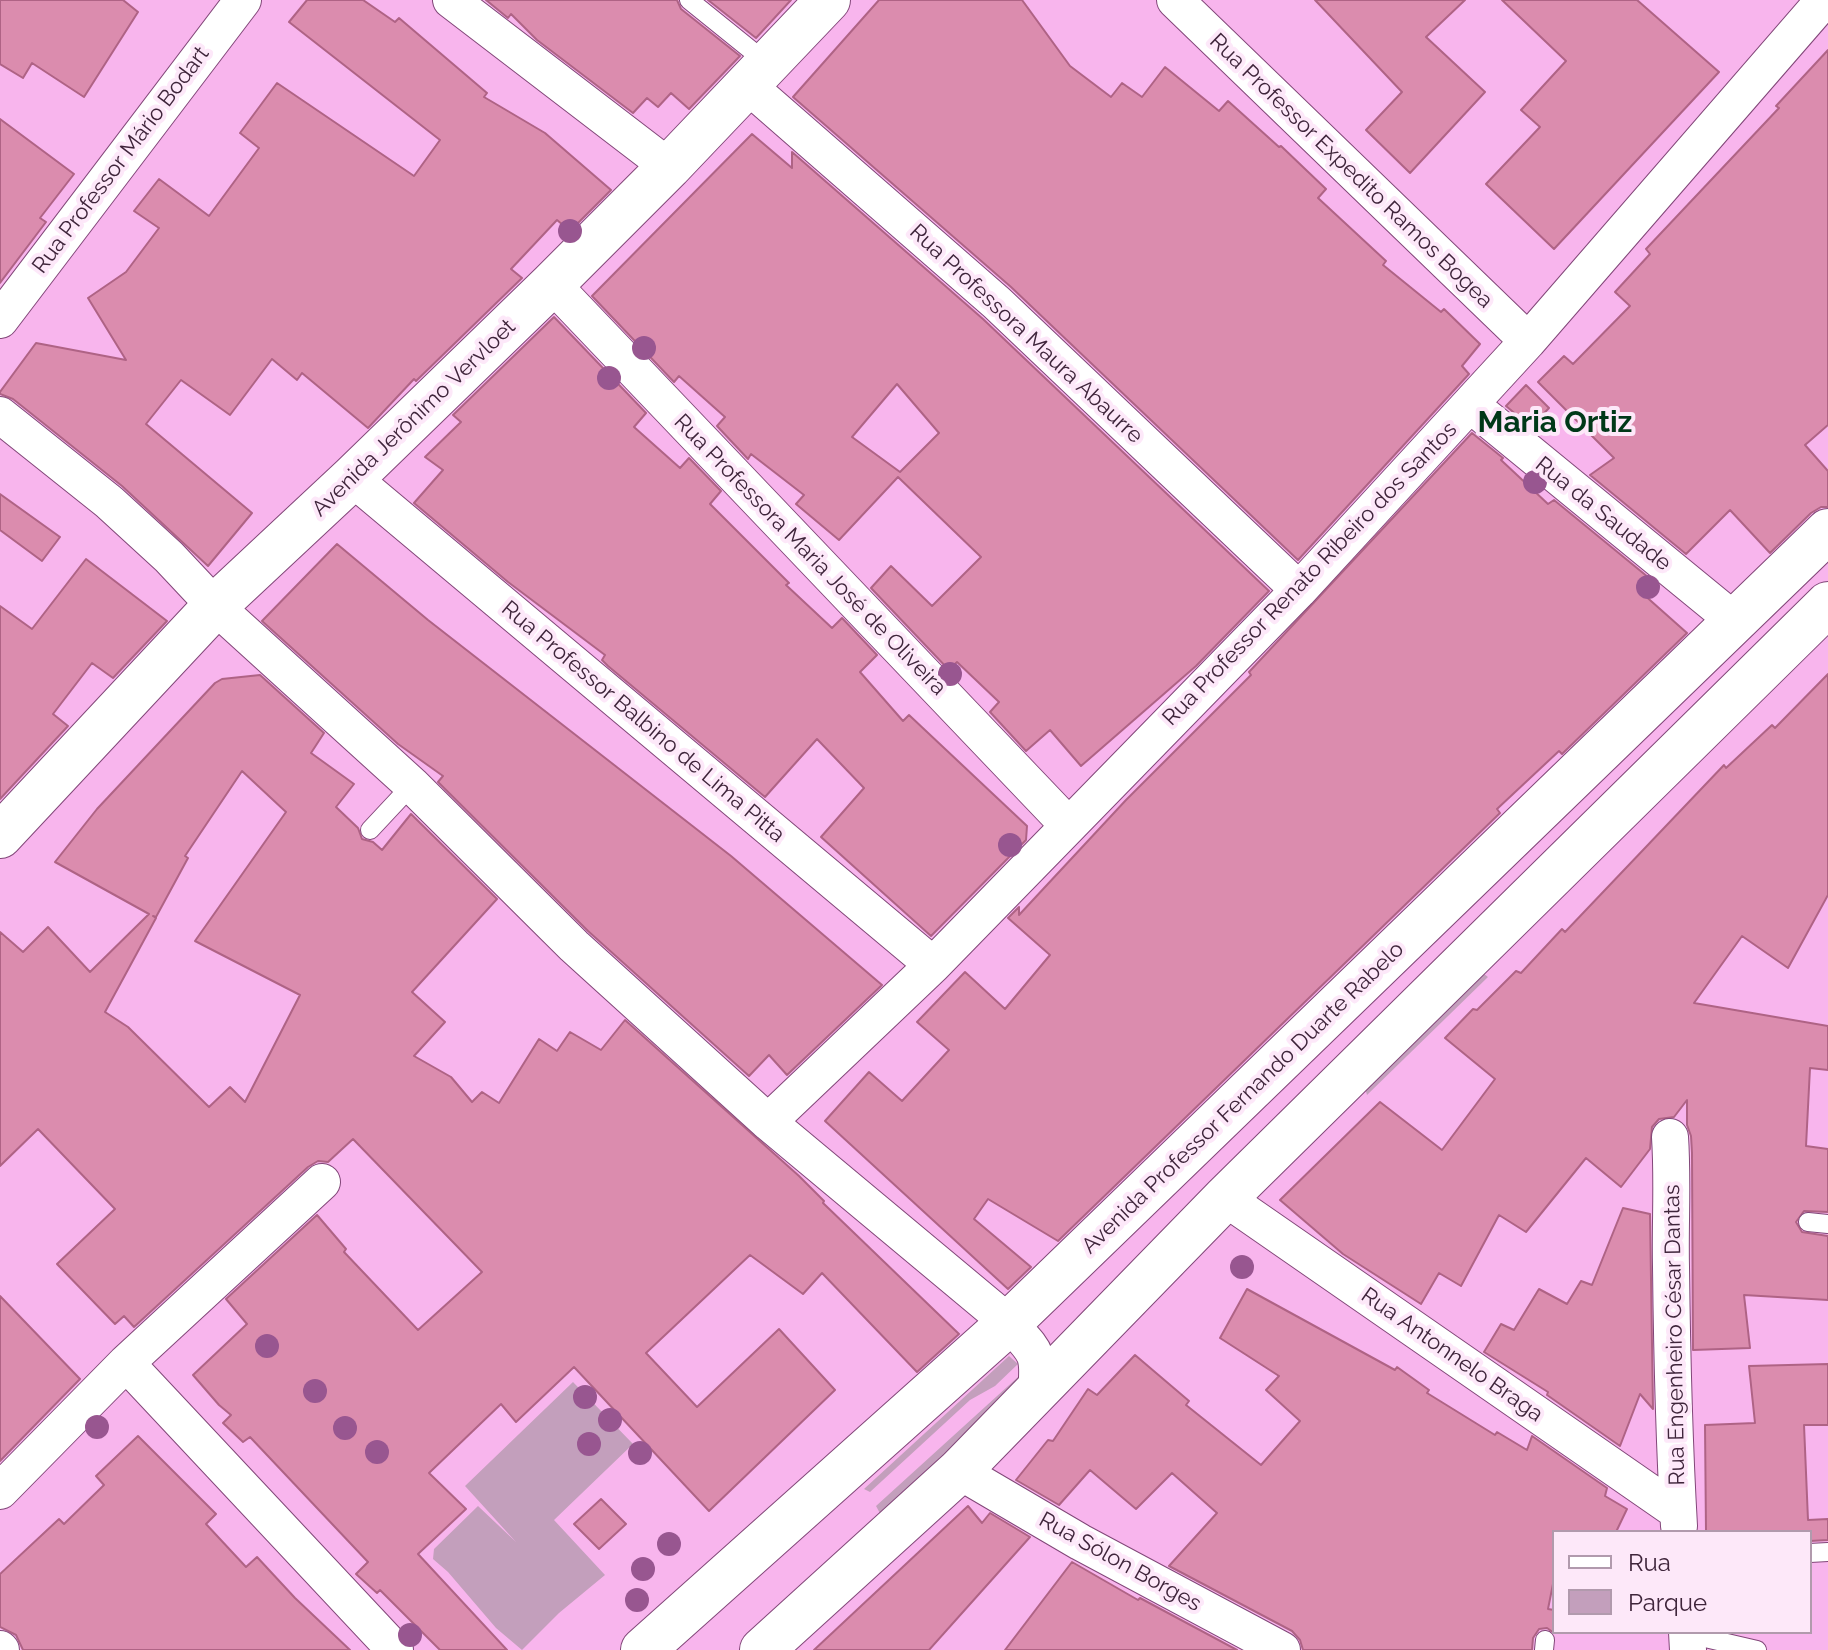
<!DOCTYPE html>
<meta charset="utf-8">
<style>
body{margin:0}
#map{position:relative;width:1828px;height:1650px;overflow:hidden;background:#f8b5ed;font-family:Raleway,sans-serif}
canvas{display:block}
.legend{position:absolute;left:1552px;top:1530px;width:260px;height:104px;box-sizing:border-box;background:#fde8f9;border:2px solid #b19aad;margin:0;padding:10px 14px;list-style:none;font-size:24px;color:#3f253b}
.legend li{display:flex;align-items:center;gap:16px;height:40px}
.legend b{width:40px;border:2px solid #b19aad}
</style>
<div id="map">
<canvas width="1828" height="1650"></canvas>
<ul class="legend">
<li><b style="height:10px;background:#fff"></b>Rua</li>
<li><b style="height:22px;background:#c39fbc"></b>Parque</li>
</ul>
</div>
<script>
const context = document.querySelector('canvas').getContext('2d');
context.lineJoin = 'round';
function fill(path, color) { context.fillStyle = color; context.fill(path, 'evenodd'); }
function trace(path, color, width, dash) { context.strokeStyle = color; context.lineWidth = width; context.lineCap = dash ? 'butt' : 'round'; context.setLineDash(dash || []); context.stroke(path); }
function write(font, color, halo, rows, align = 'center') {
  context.font = font + ' Raleway,sans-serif'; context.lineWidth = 8; context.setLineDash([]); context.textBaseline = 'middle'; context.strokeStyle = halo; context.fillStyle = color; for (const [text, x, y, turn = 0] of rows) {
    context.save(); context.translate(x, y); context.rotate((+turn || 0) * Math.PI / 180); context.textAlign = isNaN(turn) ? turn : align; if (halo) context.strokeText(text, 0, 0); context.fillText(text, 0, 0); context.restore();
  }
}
const green = new Path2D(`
 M1479,970L1488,977L1367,1095L1363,1081Z
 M1009,1356L1018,1364L995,1386L970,1400L870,1492L864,1489Z
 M1018,1377L1029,1381L882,1517L876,1506Z
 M573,1382L633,1444L554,1520L605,1575L559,1613L522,1650L496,1628L448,1572L433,1559L434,1549L478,1506L516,1542L465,1486Z`);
const building = new Path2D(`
 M0,0H123L138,12L84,97L32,63L23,78L0,64Z
 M307,0H363L395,22L399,18L487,93L484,97L545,133L611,190L570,231L557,220L511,269L522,278L416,381L414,379L368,428L302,373L297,380L272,359L230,415L181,380L146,424L252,513L208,566L122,486L13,399L0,394V392L36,343L126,360L88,298L126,272L159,228L134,211L159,179L209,216L259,148L240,133L277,83L414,176L440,140L289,22Z
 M486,0H677L681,9L740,56L689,109L671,93L658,107L647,98L633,113L537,40L511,14L508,18Z
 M708,0H791L756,38Z
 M879,0H1022L1070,66L1111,97L1122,83L1142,97L1165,67L1219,111L1228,101L1279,147L1281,146L1326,189L1318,198L1386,261L1383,265L1441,312L1444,309L1480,344L1462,366L1469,374L1298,560L1011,287L793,97Z
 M1315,0H1465L1426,37L1485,92L1410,173L1366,130L1402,92Z
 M1502,0H1637L1719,72L1554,249L1486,184L1540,127L1521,110L1566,61Z
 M1828,50V425L1805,445L1828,471V507H1821L1811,513L1770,553L1730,510L1686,554L1590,475L1614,458L1538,382L1564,356L1573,364L1630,306L1615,292L1650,254L1646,249L1779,108L1776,106Z
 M0,119L74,174L40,218L46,222L0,283Z
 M752,134L792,168V152L983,319L1269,591L1196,666L1081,766L1050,730L1026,751L990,712L999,702L957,662L949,670L871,588L891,566L932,606L981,557L898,477L839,540L796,504L804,495L751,454L748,459L717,426L725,417L679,376L674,382L592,296ZM897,384L939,433L900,472L852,437Z
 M554,317L646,413L634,427L680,468L689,458L721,491L710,504L789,583L786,585L832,628L842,618L877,655L860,672L903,721L909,715L1027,826L1026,840L931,936L821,837L864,788L817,739L765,797L608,666L602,660L605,655L508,582L414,503L443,470L425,457L461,422L453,415Z
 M1526,385L1549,408L1531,427L1506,406Z
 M1472,433L1503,458L1501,460L1548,504L1554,500L1654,582L1642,593L1687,633L1562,754L1559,751L1497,809L1500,813L1058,1241L988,1199L974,1219L1031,1267L1008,1289L825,1121L869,1072L902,1101L949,1050L917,1022L965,972L1005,1009L1050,955L1008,918L1019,907V915L1126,800L1251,675L1249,672Z
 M0,494L60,537L42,561L0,530Z
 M337,544L428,620L731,856L882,985L787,1075L769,1055L749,1076L588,931L438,782L443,776L398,744L262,621Z
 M86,559L167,621L113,678L92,663L53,714L68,726L0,799V606L32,629Z
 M1828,674V895L1788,968L1742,936L1694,1003L1828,1026V1070L1810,1068L1806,1146L1828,1149V1212L1804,1211L1796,1222L1802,1232L1828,1236V1300L1744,1295L1750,1348L1693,1350L1692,1153L1691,1136L1687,1125V1100L1674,1117L1659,1119L1652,1127L1650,1149L1621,1187L1586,1158L1526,1232L1499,1215L1461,1286L1439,1273L1421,1304L1343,1254L1280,1200L1380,1102L1442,1150L1495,1079L1445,1038L1473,1009L1477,1010L1516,971L1521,973L1562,929L1565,932L1724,765L1726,768L1772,725L1775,728Z
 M260,675L324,733L311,753L354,784L336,807L358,828L362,839L373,842L382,850L411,814L497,899L412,992L445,1022L414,1056L451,1077L472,1102L482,1092L499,1103L539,1039L557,1051L570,1032L601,1050L625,1020L799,1176L824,1201L823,1203L959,1334L917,1372L822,1273L803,1294L750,1255L646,1353L697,1407L779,1329L835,1390L709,1511L574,1367L516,1422L501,1404L429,1473L466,1509L418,1554L507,1650H440L380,1590L377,1593L356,1574L368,1562L250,1437L243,1442L223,1423L231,1415L219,1405L193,1375L247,1324L226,1299L317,1215L346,1249L344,1252L418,1330L482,1272L353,1139L328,1162L318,1161L308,1167L134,1327L124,1316L115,1324L57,1264L115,1209L38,1129L0,1166V932L23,952L48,927L90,972L149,914L55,862L97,809L215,683L222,679ZM242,771L286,812L195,941L300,995L245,1102L230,1087L209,1107L128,1027L105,1012L156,918L153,916L156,917L188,858L185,856Z
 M1623,1208L1650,1214L1653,1409L1640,1394L1620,1446L1547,1395L1548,1392L1484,1352L1501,1324L1514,1330L1539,1289L1567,1304L1581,1281L1592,1285Z
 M1247,1289L1395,1370L1397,1367L1429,1390L1427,1393L1495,1435L1497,1432L1527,1450L1532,1436L1607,1488L1605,1496L1627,1509L1616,1532H1554V1579L1548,1609L1554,1610V1633L1547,1628L1539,1629L1533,1638L1532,1650H1303L1300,1640L1292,1631L1169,1566L1217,1513L1172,1473L1136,1509L1090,1470L1059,1505L1016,1480L1048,1440L1053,1441L1088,1389L1097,1395L1135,1355L1189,1401L1186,1405L1261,1465L1300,1421L1266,1390L1279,1376L1220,1338Z
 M0,1296L80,1379L0,1461Z
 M1828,1364V1425H1804L1808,1520L1828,1519V1540L1810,1541V1532H1706L1705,1425L1755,1423L1749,1366Z
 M138,1436L216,1514L206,1524L246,1567L257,1557L295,1598L350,1650H23L16,1635L0,1627V1574L59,1519L64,1524L104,1485L96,1476Z
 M601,1499L626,1524L599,1549L574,1524Z
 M968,1506L982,1523L990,1513L1030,1537L929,1650H814Z
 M1072,1562L1138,1600L1140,1598L1237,1650H1005Z`);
const service = new Path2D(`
 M689,0L767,63
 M370,830L412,785
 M1808,1222L1828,1224
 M1810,1553L1828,1552
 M1688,1634L1757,1650
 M1544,1650L1545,1640`);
const minor = new Path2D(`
 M451,0L669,167
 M1175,0L1528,341
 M746,84L997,303L1299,590
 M552,284L1068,825
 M0,320L243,0
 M1471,405L1736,622
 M0,415L109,502L169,557L215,606L412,785L574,946L768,1122L1009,1323C1035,1352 1040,1351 1036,1391
 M352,478L933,965
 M768,1122L933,965L1299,590L1528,341L1824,0
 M1670,1137C1673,1181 1670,1224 1671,1267C1672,1354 1674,1440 1679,1526
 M1225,1198L1678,1512
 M126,1363L395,1650
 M959,1471L1080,1542L1282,1650
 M0,1491L126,1363L322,1182
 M1687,1632L1688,1650
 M0,1649L1,1650`);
const tertiary = new Path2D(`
 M0,836L215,606L352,478L552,284L669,167L828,0
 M643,1650L1009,1323L1828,531
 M762,1650L959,1471L1225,1198L1828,604`);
const trees = [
 [570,231],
 [644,348],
 [609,378],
 [1535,482],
 [1648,587],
 [950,674],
 [1010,845],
 [1242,1267],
 [267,1346],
 [315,1391],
 [585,1397],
 [610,1420],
 [97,1427],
 [345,1428],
 [589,1444],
 [377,1452],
 [640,1453],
 [669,1544],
 [643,1569],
 [637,1600],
 [410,1635]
];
const streetNames = [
 ["Rua Professor Mário Bodart",121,160,-53],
 ["Rua Professor Expedito Ramos Bogea",1351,171,44],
 ["Rua Professora Maura Abaurre",1026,334,43],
 ["Avenida Jerônimo Vervloet",414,418,-44],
 ["Rua da Saudade",1603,514,39],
 ["Rua Professora Maria José de Oliveira",810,555,46],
 ["Rua Professor Renato Ribeiro dos Santos",1310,574,-46],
 ["Rua Professor Balbino de Lima Pitta",643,722,40],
 ["Avenida Professor Fernando Duarte Rabelo",1243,1098,-44],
 ["Rua Engenheiro César Dantas",1675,1335,-91],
 ["Rua Antonnelo Braga",1452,1355,35],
 ["Rua Sólon Borges",1120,1562,29]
];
const districtNames = [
 ["Maria Ortiz",1555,423]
];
fill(green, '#c39fbc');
fill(building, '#db8cae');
trace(building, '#af6385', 2);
trace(service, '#824779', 20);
trace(minor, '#824779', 38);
trace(tertiary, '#824779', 46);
trace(service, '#fff', 18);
trace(minor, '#fff', 36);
trace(tertiary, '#fff', 44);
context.fillStyle = '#985690';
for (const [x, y] of trees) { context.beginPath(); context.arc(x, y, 12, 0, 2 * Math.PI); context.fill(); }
write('22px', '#3f253b', '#fde8f9', streetNames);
write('bold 30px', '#003818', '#fde8f9', districtNames);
</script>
